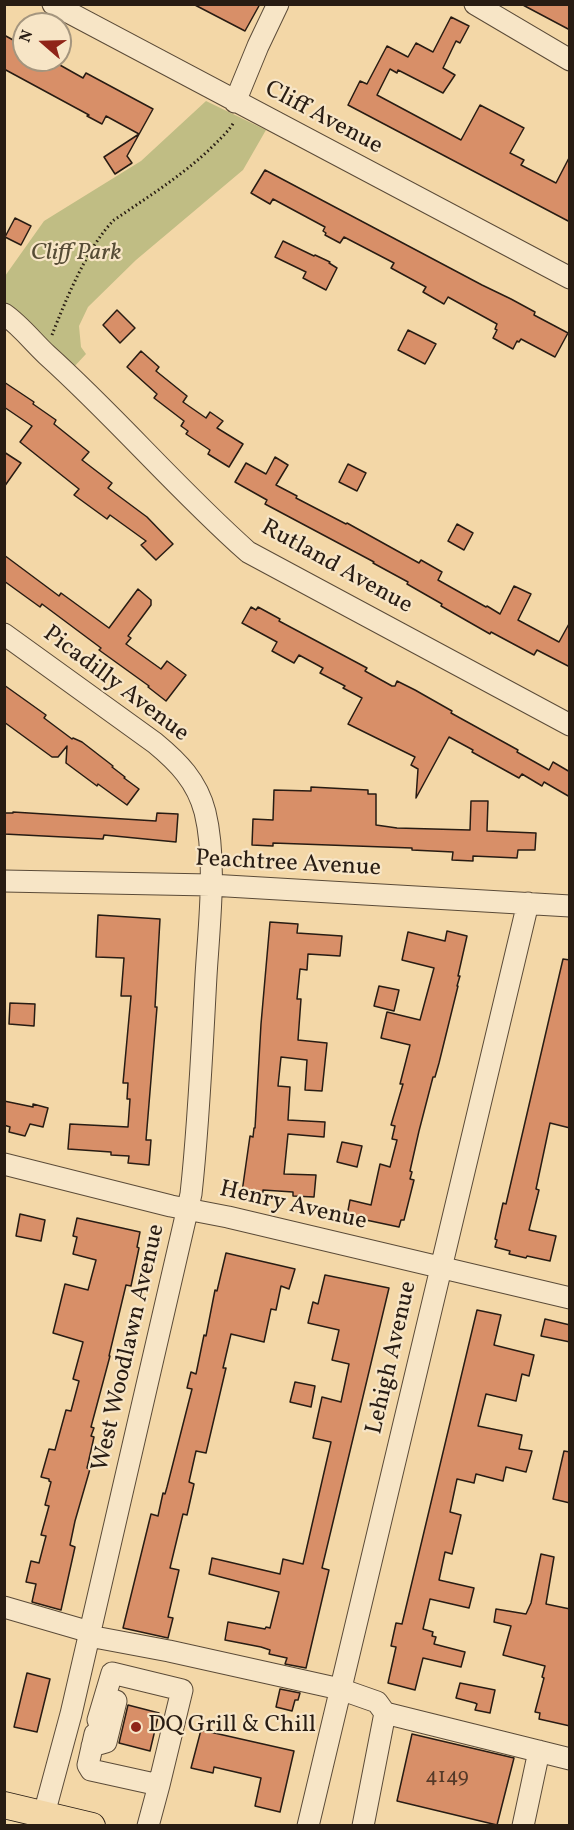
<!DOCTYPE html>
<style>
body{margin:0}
#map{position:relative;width:574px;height:1830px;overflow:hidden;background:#f3d7a7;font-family:Vollkorn,serif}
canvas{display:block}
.frame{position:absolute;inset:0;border:6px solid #281c13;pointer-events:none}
.north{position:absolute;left:12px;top:12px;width:60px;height:60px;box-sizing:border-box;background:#f7e5c6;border:2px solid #a4957e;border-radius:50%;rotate:290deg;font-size:16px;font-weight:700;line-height:24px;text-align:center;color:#281c13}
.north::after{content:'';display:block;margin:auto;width:21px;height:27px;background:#8f2418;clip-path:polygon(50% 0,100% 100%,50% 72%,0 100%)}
</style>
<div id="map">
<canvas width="574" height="1830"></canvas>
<div class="frame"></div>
<div class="north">N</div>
</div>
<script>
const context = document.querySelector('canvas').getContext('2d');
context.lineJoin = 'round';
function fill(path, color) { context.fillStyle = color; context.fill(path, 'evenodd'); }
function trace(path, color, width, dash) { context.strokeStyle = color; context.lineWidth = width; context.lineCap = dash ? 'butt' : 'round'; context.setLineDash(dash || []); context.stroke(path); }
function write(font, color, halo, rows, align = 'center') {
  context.font = font + ' Vollkorn,serif'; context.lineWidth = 4.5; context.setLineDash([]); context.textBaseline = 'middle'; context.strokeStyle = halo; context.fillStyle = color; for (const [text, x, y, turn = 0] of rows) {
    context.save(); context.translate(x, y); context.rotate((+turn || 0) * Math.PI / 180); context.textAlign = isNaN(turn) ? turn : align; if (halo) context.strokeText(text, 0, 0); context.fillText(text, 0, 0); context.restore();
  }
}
const green = new Path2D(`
 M206,101L266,130L243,170L136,260L88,307L79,326L81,347L86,354L72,369L5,302V276L44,221L141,161Z`);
const building = new Path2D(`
 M193,4H260L245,31Z
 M521,4H570V30Z
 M451,17L469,26L460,43L456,41L443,68L455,75L443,93L398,70L397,73L390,69L377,95L461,140L480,105L524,128L510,153L524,160L521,165L556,183L570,156V222L348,105L360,81L367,84L387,46L408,57L416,43L433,52Z
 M4,35L24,46V60H51L83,78L86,73L153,109L127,156L132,163L115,174L104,157L139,134L106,116L102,124L87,116L89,115L4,69Z
 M265,170L482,285L511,299L535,312L534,315L568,333L555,357L521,339L519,342L517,341L513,349L493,338L497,330L495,329L497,324L448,297L444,304L423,292L426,287L391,268L394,263L344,237L340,243L325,235L326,233L323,231L325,227L273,199L270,204L251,193Z
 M15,218L31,226L21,245L5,237Z
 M283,241L314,256L315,255L330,262L329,263L337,268L326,290L303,278L306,272L275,257Z
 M117,310L135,328L120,343L103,325Z
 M408,330L436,344L425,364L398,350Z
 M141,351L159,367L156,371L187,396L183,402L206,418L210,412L223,421L217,428L243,444L229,467L208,454L210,450L186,434L188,431L181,426L184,421L154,398L157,394L127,367Z
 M4,382L34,402L33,404L56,420L54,424L89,452L82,460L112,483L108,488L147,517L173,544L156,560L141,545L146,541L110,515L107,519L74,495L79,489L20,442L32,426L4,407Z
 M4,452L21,463L4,487Z
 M275,457L288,465L276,485L297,496L296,498L346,524L347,523L419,563L421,560L442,572L438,580L486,607L487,606L500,614L514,586L531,594L518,620L559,642L570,622V667L537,650L534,655L491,632L490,634L441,606L442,604L407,584L408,582L373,563L374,562L265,504L267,500L235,482L246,463L266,474Z
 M348,464L366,473L357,491L339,482Z
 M457,524L473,533L464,550L448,541Z
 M4,555L59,596L61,593L109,628L138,589L151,600V605L128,636L131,638L126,644L161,669L167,661L186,675L166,701L148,687L149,686L99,650L101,648L42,604L40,607L4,581Z
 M251,607L256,610L258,607L280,619L279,621L367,668L365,671L392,686H395L397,681L415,690L452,711L451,713L518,750L517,752L549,770L553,762L570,772V797L544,782L542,786L522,774L519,778L472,752L473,750L449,737L416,798L418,769L411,765L415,757L348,724L362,698L343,688L345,686L320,673L323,668L299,655L294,663L272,651L277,642L242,623Z
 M4,685L46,715L44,718L72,739L73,738L82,742L113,766L112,767L125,777L124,778L139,789L127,805L98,784L97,786L66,763L67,746L58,757H52L4,722Z
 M311,787L368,790V794H376V825L397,828L470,830L471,801H488L487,831L536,833L535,850H518L517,858L473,856V861L452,860L453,852L412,850V848L273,843V846L252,845L253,819L273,820L274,790L311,791Z
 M13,812L156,821L157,813L178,814L176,842L104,835L103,839L4,834V813H13Z
 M98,915L160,919L155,1007H157L146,1140H151L149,1165L128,1163L129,1156L111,1155V1152L68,1149L70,1124L128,1127L130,1099H127L128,1083H123L131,996H121L124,958L96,957Z
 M270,922L298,924L297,933L342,936L340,956L308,954L307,970L300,969L297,999H301L298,1040L327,1043L322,1091L305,1090L307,1060L281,1057L278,1086L290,1087L288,1120L325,1122L324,1137L288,1134L284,1174L316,1175L314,1197L293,1196V1192L263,1190V1193L242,1192L250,1136L253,1137L254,1128H255L261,1024Z
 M447,931L467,936L458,976H460L457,986H458L439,1063L435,1077H433L419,1131L410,1171L412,1172L410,1179L414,1180L404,1220H401L399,1227L347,1216L350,1200L371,1205L380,1164L390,1167L397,1140L392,1139L395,1126L391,1125L403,1084H400L410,1045L381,1038L387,1012L420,1020L434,968L402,960L408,932L445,941Z
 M563,959L570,960V1128L550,1123L536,1189L539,1190L529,1230L556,1236L550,1261L527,1256L526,1258L509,1254L510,1251L495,1247L497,1240L495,1239L503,1203L506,1204Z
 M379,986L399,990L394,1011L374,1006Z
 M10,1003L35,1004L34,1026L9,1024Z
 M4,1101L33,1107V1104L48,1108L43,1127L30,1124L25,1136L9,1132L10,1127L4,1125Z
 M342,1142L362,1146L357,1167L337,1162Z
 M20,1214L45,1220L41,1241L16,1236Z
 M77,1218L140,1232L137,1247L139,1248L131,1286L126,1285L109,1356H110L91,1427L94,1428L91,1436L94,1437L87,1468L90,1469L75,1521L70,1545L75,1547L61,1610L32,1602L36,1584L26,1582L31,1561L39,1563L46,1536L41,1535L49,1506L45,1505L51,1482L49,1481V1479L41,1477L49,1449L55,1450L66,1410L71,1411L79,1381L73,1379L83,1342L53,1333L65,1284L88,1290L96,1260L73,1254L77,1237L73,1236Z
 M226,1253L295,1269L289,1289L281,1286L276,1310L271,1309L264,1342L231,1334L223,1368H226L206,1453L196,1451L189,1482L194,1484L187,1515L183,1514L170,1568L179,1570L168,1617L173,1618L168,1638L123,1628L151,1514L158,1516L163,1493L165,1494L167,1487L192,1389L187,1388L191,1372L196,1374L204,1335L206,1336L215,1290L217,1291Z
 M325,1275L389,1288L322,1568L329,1570L306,1668L285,1664L287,1658L269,1654L270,1650L261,1647L225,1640L228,1622L265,1629L266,1627L270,1628L279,1592L209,1574L212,1558L280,1574L283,1559L303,1564L331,1442L313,1438L322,1397L341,1402L349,1364L332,1360L339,1330L308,1323L313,1302L318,1304Z
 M477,1310L501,1315L494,1345L534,1355L529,1376L522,1374L516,1401L486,1394L478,1426L522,1435L519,1449L532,1451L526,1472L506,1467L503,1481L476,1474L474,1483L457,1479L450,1512L461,1515L452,1554L445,1552L439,1580L474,1588L469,1608L430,1599L423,1629L433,1632L432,1636L436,1637L434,1644L465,1652L461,1667L423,1658L415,1690L388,1683L396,1647L391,1646L396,1623L402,1624Z
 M545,1319L570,1325V1342L541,1336Z
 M295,1382L315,1386L311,1407L290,1402Z
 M564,1451L570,1452V1503L553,1499Z
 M541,1554L554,1557L546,1604L570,1609V1726L539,1719L540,1713L535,1712L544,1678L542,1677L545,1666L503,1655L511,1626L494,1622L496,1609L526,1614L531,1603Z
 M27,1673L50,1679L37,1732L14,1727Z
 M460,1683L495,1690L490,1713L475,1710L477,1704L475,1703L456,1698Z
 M280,1689L300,1693L298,1700H295L292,1711L276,1707Z
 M128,1705L159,1713L150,1751L119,1743Z
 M201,1730L294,1751L280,1812L255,1806L261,1778L214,1767L213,1773L191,1768Z
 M412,1734L514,1758L497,1825L397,1801Z`);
const path = new Path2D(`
 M52,335C66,299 88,246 114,220C148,197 183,175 212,147C220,139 229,131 234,122`);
const minor = new Path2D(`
 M53,4L570,278
 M475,4L570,60
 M235,102L258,46L278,4
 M4,314C20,325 33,342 47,355C117,418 178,490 248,552L570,725
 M4,634L155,743C178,762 197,781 205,812C217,861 209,925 206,976C202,1048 199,1122 191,1194L71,1714L44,1814
 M4,881L210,885L570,906
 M4,1164L171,1206L228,1217L570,1298
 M4,1607L90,1632
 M89,1636L169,1651L340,1689L377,1702L385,1713
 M98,1720L112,1673L182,1690L159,1785
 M95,1734L88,1765L91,1770L159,1785L148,1826
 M92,1746L106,1742L116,1701
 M308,1826L528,903
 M363,1826L385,1713L570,1759
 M523,1826L539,1751`);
const major = new Path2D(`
 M4,1805L92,1826`);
const markers = [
 [136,1727,6,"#8f2418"]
];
const numberNames = [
 ["4149",447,1778]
];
const streetNames = [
 ["Cliff Avenue",323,119,28],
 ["Rutland Avenue",336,568,29],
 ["Picadilly Avenue",115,685,37],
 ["Peachtree Avenue",288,865,3],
 ["Henry Avenue",293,1207,13],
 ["West Woodlawn Avenue",130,1348,-77],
 ["Lehigh Avenue",393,1358,-77]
];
const parkNames = [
 ["Cliff Park",76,255]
];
const poiNames = [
 ["DQ Grill & Chill",148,1727]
];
fill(green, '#c0bd84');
fill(building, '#d88f68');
trace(building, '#281c13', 1.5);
trace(minor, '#5b4b38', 23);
trace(major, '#281c13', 28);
trace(path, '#281c13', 3, [1.5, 3]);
trace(minor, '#f7e5c6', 21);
trace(major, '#f3d7a7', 26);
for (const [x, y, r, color] of markers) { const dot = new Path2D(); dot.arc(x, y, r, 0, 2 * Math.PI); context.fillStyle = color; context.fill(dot); trace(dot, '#f7e5c6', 2); }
write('21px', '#543928', null, numberNames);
write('24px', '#281c13', '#f7e5c6', streetNames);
write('italic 24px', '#564c35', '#f7e5c6', parkNames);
write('24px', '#281c13', '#f7e5c6', poiNames, 'left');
</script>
